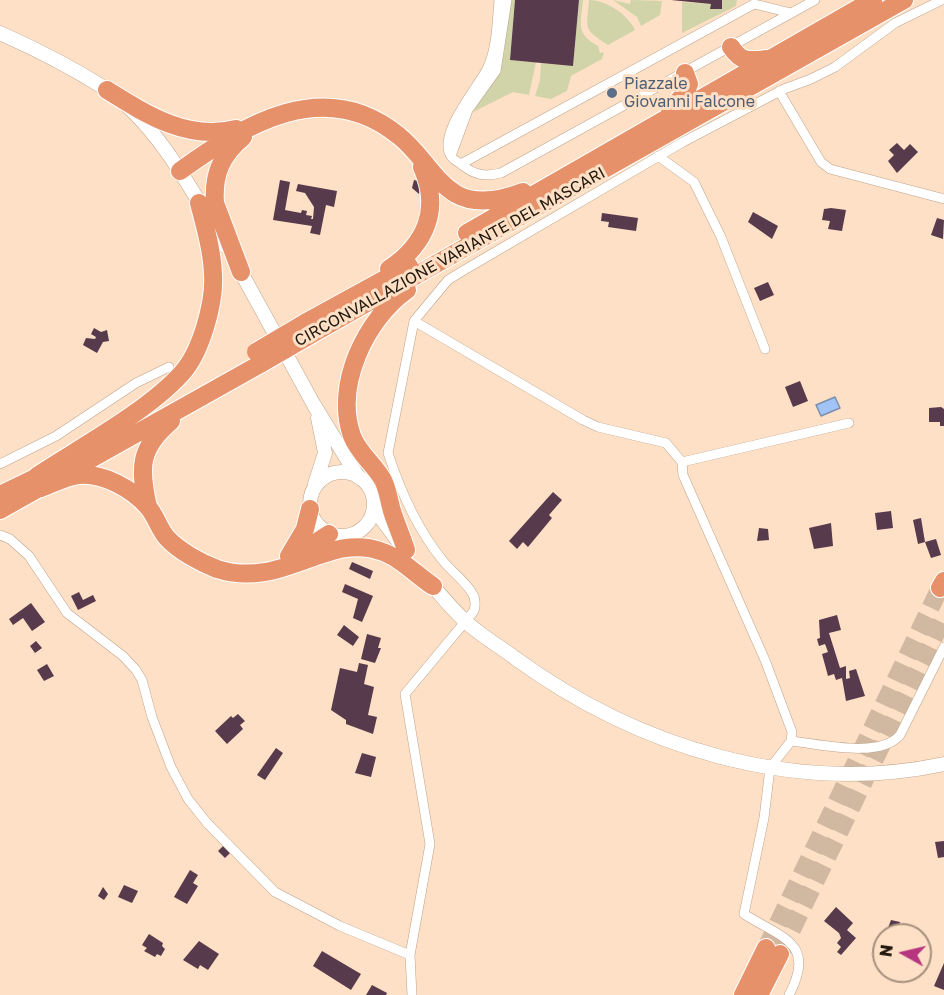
<!DOCTYPE html>
<style>
body{margin:0}
#map{position:relative;width:944px;height:995px;overflow:hidden;background:#fde0c5;font-family:"Golos Text",sans-serif}
canvas{display:block}
.north{position:absolute;left:872px;top:923px;width:60px;height:60px;box-sizing:border-box;background:#fde0c5;border:2px solid #a5907c;border-radius:50%;rotate:278deg;font-size:16px;font-weight:700;line-height:24px;text-align:center;color:#22180e}
.north::after{content:'';display:block;margin:auto;width:21px;height:27px;background:#b73680;clip-path:polygon(50% 0,100% 100%,50% 72%,0 100%)}
</style>
<div id="map">
<canvas width="944" height="995"></canvas>
<div class="north">N</div>
</div>
<script>
const context = document.querySelector('canvas').getContext('2d');
context.lineJoin = 'round';
function fill(path, color) { context.fillStyle = color; context.fill(path, 'evenodd'); }
function trace(path, color, width, dash) { context.strokeStyle = color; context.lineWidth = width; context.lineCap = dash ? 'butt' : 'round'; context.setLineDash(dash || []); context.stroke(path); }
function write(font, color, halo, rows, align = 'center') {
  context.font = font + ' "Golos Text",sans-serif'; context.lineWidth = 6; context.setLineDash([]); context.textBaseline = 'middle'; context.strokeStyle = halo; context.fillStyle = color; for (const [text, x, y, turn = 0] of rows) {
    context.save(); context.translate(x, y); context.rotate((+turn || 0) * Math.PI / 180); context.textAlign = isNaN(turn) ? turn : align; if (halo) context.strokeText(text, 0, 0); context.fillText(text, 0, 0); context.restore();
  }
}
const green = new Path2D(`
 M509,0H515L510,60L536,62L529,95L513,92L473,112L499,73L504,51Z
 M579,0H583C581,24 575,33 598,46L600,53L604,52L602,59L571,76L567,91L551,99L535,96L540,80L541,63L573,65Z
 M589,0C605,0 627,13 635,30L608,45C582,28 587,30 589,0Z
 M613,0L630,4L631,0L662,1L660,15L641,26L637,17Z
 M722,0H737L736,6L682,33V2L711,4V9H721Z`);
const water = new Path2D(`
 M835,397L840,408L821,416L816,405Z`);
const building = new Path2D(`
 M515,0H579L573,66L510,60Z
 M671,0H722V9H710L711,4Z
 M897,143L904,150L910,144L918,152L897,173L888,161L894,155L889,150Z
 M280,180L290,182L285,210L301,213L302,210L307,211L306,215L312,216L311,219H313L314,207L305,193L296,191L298,184L337,191L334,207L326,205L320,235L310,233L312,226L273,220Z
 M414,180L422,182L419,194L412,188Z
 M831,208L846,210L842,231L828,229L830,221L822,220L824,209Z
 M753,212L778,226L772,239L748,222Z
 M602,213L638,218L636,231L608,227L609,222L601,221Z
 M937,218L944,220L943,239L931,235Z
 M768,282L774,295L760,301L754,288Z
 M94,328L101,332L107,330L109,341L103,342L97,353L83,345L86,338L95,339L96,337L91,334Z
 M800,381L808,401L793,407L785,387Z
 M941,407L944,409V426H940V422H929V408Z
 M553,492L562,500L549,515L552,518L528,547L523,542L517,549L509,541Z
 M891,511L893,528L877,530L875,513Z
 M921,518L925,542L918,544L913,520Z
 M831,523L833,546L814,549L809,528Z
 M759,528L768,529L769,540L757,541Z
 M936,539L941,555L931,558L925,542Z
 M352,562L373,571L370,579L349,569Z
 M345,584L373,596L362,622L353,618L358,599L342,592Z
 M79,592L83,600L93,595L96,601L78,610L71,596Z
 M31,603L45,622L32,631L23,618L13,625L9,619Z
 M837,615L841,630L829,633L840,668L846,666V679L850,678L849,671L856,669L865,696L846,701L842,678L836,680L834,674L828,676L822,654L828,652L825,644L819,646L817,639L820,638L819,620Z
 M344,625L359,637L353,646L337,635Z
 M367,634L381,638L378,648H381L375,663L361,659Z
 M36,641L42,648L35,653L30,646Z
 M359,663L368,665L364,684L374,687L368,715L377,717L373,734L346,724V720L331,710L340,668L357,672Z
 M47,664L54,676L44,681L37,670Z
 M238,714L245,721L240,725L243,729L227,744L215,731L231,716L233,718Z
 M276,748L283,753L265,780L257,775Z
 M362,753L376,757L371,777L355,773Z
 M944,841V857L938,858L935,842Z
 M224,845L231,852L225,858L218,851Z
 M190,870L198,875L193,883L198,886L187,904L174,897Z
 M124,885L138,891L132,903L118,897Z
 M103,887L108,894L104,900L98,896Z
 M836,907L853,923L847,930L856,938L841,955L837,952L841,947L837,943L841,938L839,933L824,921Z
 M891,920L900,922L898,931L888,928Z
 M149,934L163,943L162,946L165,949L161,956L157,954L155,957L144,951L147,948L142,945Z
 M199,941L219,954L208,970L200,965L198,969L183,960Z
 M322,951L361,974L351,990L313,966Z
 M944,963V990L934,986Z
 M372,985L387,993L386,995H366Z`);
const highwayTunnel = new Path2D(`
 M766,948L940,588
 M780,954L944,617`);
const street = new Path2D(`
 M499,0C497,21 497,49 487,69C479,86 436,135 451,156C453,160 459,162 462,165C475,175 484,177 501,173L815,0
 M779,91L821,162L830,169L944,199
 M451,156L468,110L496,71L507,0
 M658,156L694,182L721,237L765,349
 M461,164L754,4L791,13
 M414,321L583,420L598,427L666,443L682,462L683,475L765,660L792,732L791,741L770,768L764,818L744,914C781,938 817,942 789,995
 M682,462L849,423
 M0,464L56,436L136,383L169,367
 M0,535L10,539L29,556L67,613L123,656L136,670L142,680L152,717L171,767L188,799L207,823L275,892L340,926L410,955
 M791,741C820,744 880,759 900,735L944,647
 M412,995L410,955L430,844L405,694L474,611C476,604 476,599 472,593C465,581 452,572 444,562C419,532 400,490 388,453L414,321L448,280L466,269L683,142L784,89L811,79L835,67L895,23L942,0`);
const secondary = new Path2D(`
 M0,33C36,49 73,68 106,89C158,124 194,194 225,246
 M237,265L314,405L358,477
 M310 504a32 32 0 1 1 64 0a32 32 0 1 1-64 0Z
 M315,484L325,453L318,418
 M374,504L381,518L401,545
 M427,579C439,593 450,607 464,620C478,634 498,645 515,658C637,747 793,796 944,764`);
const highway = new Path2D(`
 M731,47C741,62 748,61 766,59
 M107,90C147,115 188,141 236,129
 M670,109L685,94L689,84L685,73
 M180,171C245,124 325,75 399,136C421,153 433,180 456,194C477,206 502,200 523,192
 M467,233L873,0
 M389,269C426,244 441,209 422,167
 M241,272L215,203C213,175 221,155 243,137
 M305,323L409,266
 M312,334L904,0
 M37,476C81,447 148,411 182,373C201,352 215,302 213,274C212,250 205,226 199,203
 M41,488C52,484 67,476 79,475C104,473 132,489 148,507C156,516 159,529 167,538C179,551 201,563 217,569C282,590 328,532 380,551C400,557 416,575 433,586
 M0,495L33,479
 M148,507C139,468 139,448 171,421
 M0,510L262,363
 M406,550C402,537 396,524 392,511C389,501 388,490 383,480C374,464 359,454 352,436C334,385 366,319 407,290
 M289,556L305,529L310,509
 M290,559L329,534
 M940,588L944,581
 M743,995L766,948
 M759,995L780,954`);
const highwayBridge = new Path2D(`
 M256,352L305,323
 M262,363L312,334`);
const markers = [
 [612,93,6,"#5c6f8a"]
];
const serviceNames = [
 ["Piazzale",624,84],
 ["Giovanni Falcone",624,102]
];
const streetNames = [
 ["CIRCONVALLAZIONE VARIANTE DEL MASCARI",450,257,-29]
];
fill(green, '#d1d4a9');
fill(water, '#a1c3f6');
trace(water, '#7b90b0', 1.5);
fill(building, '#573a4b');
trace(highwayTunnel, '#d1b8a0', 18, [18, 9]);
trace(street, '#bea289', 10);
trace(secondary, '#bea289', 15);
trace(highway, '#fff', 20);
trace(street, '#fff', 9);
trace(secondary, '#fff', 14);
trace(highway, '#e6916a', 18);
trace(highwayBridge, '#fff', 20, []);
trace(highwayBridge, '#e6916a', 18);
for (const [x, y, r, color] of markers) { const dot = new Path2D(); dot.arc(x, y, r, 0, 2 * Math.PI); context.fillStyle = color; context.fill(dot); trace(dot, '#fde0c5', 2); }
write('16px', '#4e5e75', '#fde0c5', serviceNames, 'left');
write('16px', '#22180e', '#fde0c5', streetNames);
</script>
